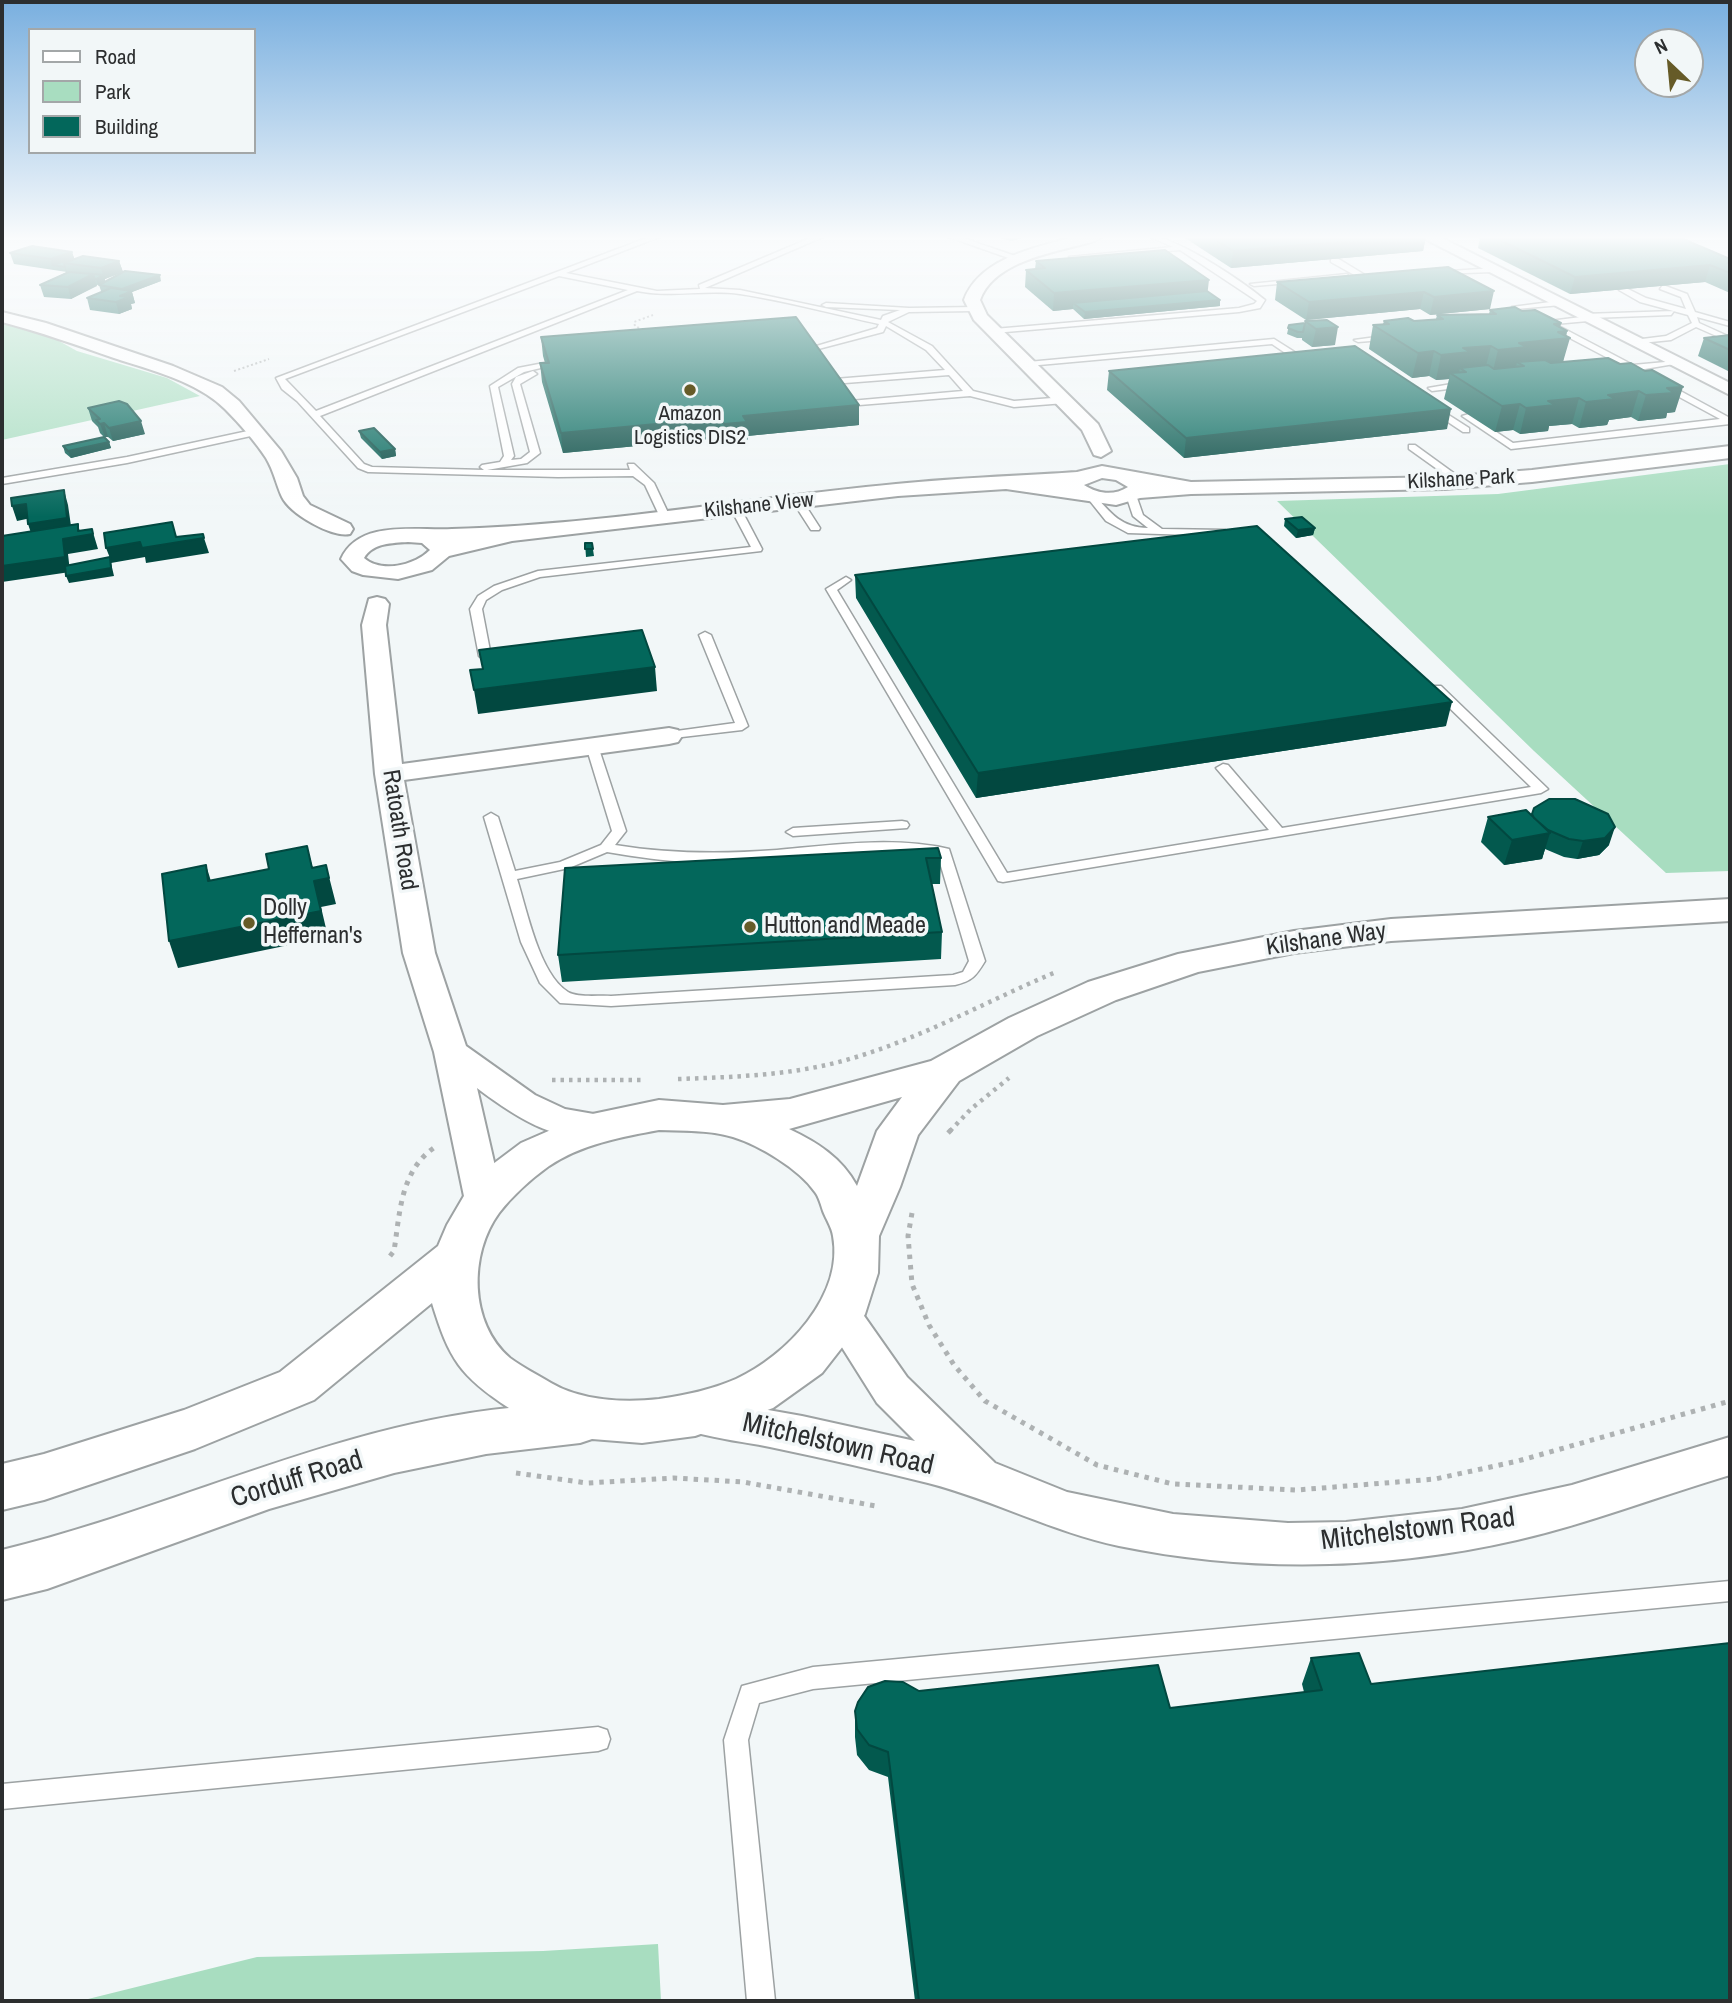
<!DOCTYPE html>
<style>
body{margin:0}
#map{position:relative;width:1732px;height:2003px;overflow:hidden;background:#f2f7f8;font-family:"Archivo Narrow",sans-serif}
canvas{display:block}
.frame{position:absolute;inset:0;border:4px solid #2c2e2f;pointer-events:none}
.legend{position:absolute;left:28px;top:28px;width:228px;height:126px;box-sizing:border-box;background:#f2f7f8;border:2px solid #a3a7a8;margin:0;padding:9px 12px;list-style:none;font-size:21px;color:#2c2e2f}
.legend li{display:flex;align-items:center;gap:14px;height:35px}
.legend b{width:35px;border:2px solid #a3a7a8}
.north{position:absolute;left:1634px;top:28px;width:70px;height:70px;box-sizing:border-box;background:#f2f7f8;border:2px solid #a3a7a8;border-radius:50%;rotate:334deg;font-size:19px;font-weight:700;line-height:28px;text-align:center;color:#2c2e2f}
.north::after{content:'';display:block;margin:auto;width:24px;height:32px;background:#665b28;clip-path:polygon(50% 0,100% 100%,50% 72%,0 100%)}
</style>
<div id="map">
<canvas width="1732" height="2003"></canvas>
<div class="frame"></div>
<ul class="legend">
<li><b style="height:9px;background:#fff"></b>Road</li>
<li><b style="height:19px;background:#a8ddc0"></b>Park</li>
<li><b style="height:19px;background:#03675b"></b>Building</li>
</ul>
<div class="north">N</div>
</div>
<script>
const context = document.querySelector('canvas').getContext('2d');
context.lineJoin = 'round';
function fill(path, color) { context.fillStyle = color; context.fill(path, 'evenodd'); }
function trace(path, color, width, dash) { context.strokeStyle = color; context.lineWidth = width; context.lineCap = dash ? 'butt' : 'round'; context.setLineDash(dash || []); context.stroke(path); }
function write(font, color, halo, rows, align = 'center') {
  context.font = font + ' "Archivo Narrow",sans-serif'; context.lineWidth = 7; context.setLineDash([]); context.textBaseline = 'middle'; context.strokeStyle = halo; context.fillStyle = color; for (const [text, x, y, turn = 0] of rows) {
    context.save(); context.translate(x, y); context.rotate((+turn || 0) * Math.PI / 180); context.textAlign = isNaN(turn) ? turn : align; if (halo) context.strokeText(text, 0, 0); context.fillText(text, 0, 0); context.restore();
  }
}
const green = new Path2D(`
 M2,322L41,331L77,351L167,378L200,396L2,440Z
 M1730,464V871L1666,873L1534,751L1277,501L1498,494Z
 M658,1944L661,2001H80L257,1957L543,1951Z`);
const pathFar2 = new Path2D(`
 M643,330L635,326L634,322L653,315
 M234,371L269,359`);
const pathFar1 = new Path2D(`
 M678,1079C737,1077 797,1075 853,1058C924,1037 989,1000 1056,972
 M552,1080H645
 M950,1131L971,1109L1009,1078`);
const path = new Path2D(`
 M948,1133L952,1129
 M912,1213L908,1236L912,1284L929,1325L954,1365L985,1401L1097,1465L1173,1484L1297,1490L1435,1479L1518,1461L1730,1401
 M390,1256L394,1251C400,1213 400,1171 435,1147
 M516,1473L587,1483L674,1478L743,1482L876,1506`);
const lane = new Path2D(`
 M652,236H662L566,273L657,291L700,289L699,285L815,236H825L705,288L740,290L881,320L883,316L900,310L826,307L822,305L826,303L909,308L976,307L973,311L909,312L888,322L932,346L973,391L1014,401L1065,397L1069,400L1065,403L1014,407L970,396L847,406V402L850,401L963,391L949,375L832,384V380L835,379L945,370L926,350L886,326L883,332L807,352L803,350L877,328L879,324C833,314 787,301 740,294C706,289 671,298 637,291L320,416L364,464L372,467L484,470L480,467L482,465L500,462L504,456L490,386L518,368L549,362V366L524,372L498,387L514,456L511,460L521,459L530,452L512,384L516,377L533,371L537,374L520,384L540,453L527,463L487,470H630L628,464H634L654,483L670,517L665,520L660,517L645,485L633,476L558,477L368,472L358,468L297,401L282,389L276,378ZM559,276L628,290L316,411L285,379Z
 M946,236H957L1024,259L1017,261Z
 M1148,236C1176,236 1242,281 1265,300L1260,308L1239,312L994,333L990,331L994,329L1239,308L1254,304L1257,301L1180,250L1073,259L1069,257L1173,247Z
 M1331,258H1337L1365,275L1358,277L1331,262Z
 M1495,268L1492,272L1439,274L1435,272Z
 M1347,274L1350,278L1254,286L1250,284Z
 M1663,285L1687,294L1695,312L1730,322V326L1697,317L1699,323L1730,337V342L1696,327L1671,340L1631,344L1634,340L1666,336L1692,323L1688,315L1640,302L1619,290L1626,288L1646,298L1686,309L1681,297L1660,289Z
 M1558,301L1561,305L1516,309L1512,307Z
 M1674,311L1671,315L1591,318L1588,321L1555,324L1633,365L1676,361L1680,363L1633,371H1613V367L1623,366L1545,325L1534,323L1581,317L1584,314Z
 M1391,335L1394,339L1358,342L1354,340Z
 M1274,339L1312,363V367H1306L1272,344L1028,366L1024,364L1028,362Z
 M1469,381L1472,382V386L1432,391L1428,388Z
 M1662,381L1730,418V424L1511,449L1462,416L1469,414L1513,443L1720,419L1659,386V382Z
 M1433,405L1469,428V432H1463L1430,410L1429,408Z
 M257,429L262,432L260,434L127,463L2,484V478L127,457Z
 M1409,445H1415L1466,482L1458,484L1409,449Z
 M1131,492L1136,495L1143,515L1162,529L1225,530L1230,533L1225,536L1128,533L1106,521L1086,496L1094,494C1110,513 1122,528 1148,528L1133,516L1126,495Z
 M794,500H802L820,528L819,530H811L793,502Z
 M736,506L741,509L762,549L761,551L540,577L502,590L486,600L482,609L491,656L485,660L479,656L470,609L478,596L494,586L538,571L751,547L731,509Z
 M846,577L851,580L837,590L1007,873L1269,830L1216,768L1223,764L1228,765L1282,828L1531,787L1433,692V686H1441L1548,789L1541,793L1003,882L998,881L826,589Z
 M705,632L711,635L748,726L742,730L665,739L663,736L669,732L735,723L699,635Z
 M592,742L598,746L626,831L615,845C669,854 722,854 777,850C832,845 894,836 949,849L985,961C976,976 972,981 955,985L611,1006L560,1003L540,983L521,942L484,817L491,813L498,817L515,871L560,862L601,845L612,831L586,746ZM607,852C636,857 664,861 692,862C775,863 856,848 938,856L969,961L963,972L953,975L611,996C599,995 578,998 568,992C539,974 527,910 517,879L569,868Z
 M902,821L907,822L909,825L907,828L793,836L786,832L793,828Z
 M1730,1581V1601L813,1689L759,1703L748,1740L775,2001H747L724,1740L742,1686L813,1667Z
 M598,1727L607,1730L610,1739L607,1748L598,1751L2,1809V1784Z`);
const street = new Path2D(`
 M1078,236H1103C1095,243 1082,244 1072,247C1040,255 992,266 980,300L987,315L1098,424L1111,451L1101,457L1094,455L1082,430L974,320L964,300C980,257 1038,247 1078,236Z
 M1419,236H1438L1730,383V395Z
 M2,312L46,323L173,366L222,387L239,401L281,451L297,478L303,496L310,505L350,524L353,529L350,534C332,538 290,514 282,497C276,484 274,471 266,458C255,441 239,423 225,409C197,381 150,370 114,358C77,345 40,332 2,322Z
 M1730,446V458L1532,482L1444,489L1191,494L1140,498L1116,505L1006,489L898,496L512,541L449,556L432,570L398,579L363,575L352,571L341,559C359,519 416,531 452,529C600,525 748,498 896,484C956,478 1017,476 1077,472L1102,466L1191,482L1444,477L1532,470ZM1102,478L1116,480L1128,487C1114,496 1098,494 1084,485ZM408,542L422,543L430,550C414,566 381,573 364,558C373,543 392,543 408,542Z
 M377,597L385,599L389,604L386,625L402,764L669,728L678,730L682,736L678,742L669,744L404,780L435,953L466,1046L535,1095L565,1109L611,1117L616,1126L611,1135C563,1149 514,1116 477,1088L503,1201L497,1211L484,1215L471,1211L465,1201L434,1052L403,953L375,774L362,625L369,599Z
 M841,1298L855,1303L907,1377L995,1463L1067,1492L1173,1514L1288,1523L1346,1522L1462,1509L1572,1485L1730,1437V1475C1659,1496 1590,1523 1517,1540C1386,1570 1250,1573 1119,1546C1053,1532 994,1500 928,1483C876,1470 823,1458 770,1447C740,1441 709,1438 680,1428L673,1415L680,1402L695,1397L802,1416L915,1441L877,1403L821,1314L827,1303Z`);
const secondary = new Path2D(`
 M1730,899V921L1391,941L1294,953L1198,972L1116,1000L1037,1036L959,1081L918,1135L900,1187L879,1236L878,1273L865,1314L858,1327L822,1373L773,1408L695,1436L642,1443L592,1439L580,1443L486,1454L394,1473L269,1509L47,1589L2,1600V1550C173,1509 332,1426 509,1408C460,1376 449,1359 432,1303L314,1400L195,1449L44,1500L2,1510V1464L44,1454L184,1410L280,1372L438,1246L447,1225L468,1189L493,1164L521,1143L583,1116L659,1100L723,1105L790,1099L931,1061L1009,1018L1088,982L1178,954L1294,931L1391,919ZM902,1097L877,1131L857,1186C842,1158 817,1142 789,1129ZM659,1130C684,1131 709,1130 733,1137C759,1145 799,1169 815,1192C819,1197 821,1205 823,1211C826,1219 832,1228 833,1236C844,1296 786,1356 736,1379C711,1390 686,1395 659,1399C625,1403 581,1401 551,1383C538,1375 522,1367 510,1358C469,1323 469,1254 499,1213C513,1195 531,1179 549,1166C582,1144 621,1137 659,1130Z`);
const wall = new Path2D(`
 M993,236H1029L1011,241Z
 M1182,236H1426L1423,251L1231,268Z
 M1480,236H1676L1730,259V293L1705,282L1570,294L1478,248Z
 M72,252L74,259L119,261L123,272L105,279V281L71,299L44,297L40,285L67,272L14,264L10,253Z
 M1036,261L1207,291L1220,306L1084,319L1073,309L1053,311L1025,287L1026,270L1035,269Z
 M1448,267L1490,309L1430,315L1420,309L1306,320L1275,300L1277,282Z
 M161,281L132,292L135,303L131,304L132,309L119,314L90,310L87,298L104,291H101L99,285Z
 M1490,310L1522,311L1561,323L1560,327L1567,331L1563,362L1608,358L1675,412L1667,413L1666,418L1638,421L1631,417L1609,420L1607,425L1579,428L1572,424L1549,426L1548,431L1520,434L1513,430L1495,432L1444,399L1449,379L1436,380L1429,376L1412,378L1369,349L1373,325L1383,324L1384,321H1414L1436,319L1437,315L1489,314Z
 M1327,320L1335,345L1312,347L1302,340V338H1297L1287,334L1289,325L1305,323V321Z
 M1730,335V372L1698,356L1704,338Z
 M541,337L859,405V425L747,436L748,442L725,444L721,438L563,453L542,382L540,363H545L543,356Z
 M1109,371L1447,429L1184,458L1107,390Z
 M88,408L145,434L113,441L108,437H105L109,442L111,448L71,458L65,453L63,446L104,437L100,433L98,427L92,421Z
 M359,431L395,449L396,456L382,459L361,438Z
 M1285,519L1315,528L1313,535L1296,538L1284,526Z
 M585,543H592L594,556L586,557Z
 M855,575L1446,726L976,798L856,598Z
 M1534,808L1609,845L1599,855L1577,859L1564,857L1545,849L1542,859L1504,865L1481,842L1488,817L1531,815Z
 M941,858L940,884H932L942,932L941,959L562,982L558,955L565,868Z
 M1311,1658L1371,1684L1730,2001H915L888,1777L869,1770L857,1755L855,1737V1711L919,1691L1170,1708L1304,1692L1302,1684Z`);
const shadedWall = new Path2D(`
 M1011,236H1029L1011,241Z
 M1410,236H1426L1423,251L1231,268L1233,251Z
 M72,252L76,263H64L67,272L66,273L65,267L52,265L51,259Z
 M119,261L123,272L105,279V281L98,285L96,279L103,275L101,268Z
 M1710,265L1705,282L1570,294L1575,277Z
 M93,274L97,286L71,299L68,287Z
 M160,275L161,281L132,292L135,303L131,304L132,309L119,314L116,302L122,289Z
 M1209,280L1207,297L1073,303V309L1053,311L1054,293Z
 M1494,291L1490,309L1430,315L1434,297Z
 M1424,292L1420,309L1306,320L1309,302Z
 M1220,300V306L1084,319L1085,312Z
 M1561,323L1559,331H1567L1565,338H1570L1563,362L1524,366L1517,362L1515,372L1492,375L1498,350L1519,343L1554,324Z
 M1338,327L1335,345L1312,347L1316,329Z
 M1491,346L1485,370L1460,368L1458,378L1450,373L1449,379L1436,380L1441,355L1463,348Z
 M1434,351L1429,376L1412,378L1418,353Z
 M1683,387L1675,412L1667,413L1666,418L1638,421L1646,395L1667,388Z
 M1639,391L1631,417L1609,420L1607,425L1579,428L1586,402L1608,395Z
 M1579,398L1572,424L1549,426L1548,431L1520,434L1526,408L1548,401Z
 M1520,404L1513,430L1495,432L1502,406Z
 M859,405V425L747,436L748,442L725,444L724,424L743,416Z
 M1451,409L1447,429L1184,458L1186,438Z
 M720,418L721,438L563,453L561,433Z
 M141,421L145,434L113,441L109,428Z
 M104,423L108,437H105L100,424Z
 M109,442L111,448L71,458L68,451Z
 M395,449L396,456L382,459L380,452Z
 M64,490L68,505L72,533L33,539L28,524Z
 M26,504L31,518L17,521L12,506Z
 M78,524L81,536L92,529L98,549L68,554L70,572L2,582V566L63,539L78,531Z
 M1315,528L1313,535L1296,538L1298,530Z
 M204,538L209,553L146,563L145,557L111,563L114,576L69,583L66,576L110,558L106,548L140,542H178Z
 M655,667L657,691L478,714L474,690Z
 M1452,702L1446,726L976,798L978,773Z
 M1615,827L1609,845L1599,855L1577,859L1583,841Z
 M1550,833L1542,859L1504,865L1512,840Z
 M307,846L316,881L326,865L336,904L321,907L328,937L178,968L169,941Z
 M206,865L214,891L208,881Z`);
const building = new Path2D(`
 M1210,236H1410L1233,251Z
 M1492,236H1676L1730,259V263H1728L1730,264V273L1710,265L1575,277Z
 M32,246L72,252L51,259L10,253Z
 M1165,250L1209,280L1054,293L1026,270L1045,268L1036,261Z
 M83,256L119,261L101,268L64,263Z
 M68,260H71L64,263L65,267L52,265Z
 M1448,267L1494,291L1434,297L1424,292L1309,302L1277,282Z
 M125,271L160,275L122,289L99,285Z
 M69,272L93,274L68,287L40,285Z
 M93,274L103,275L96,279H95Z
 M111,288L132,291L120,296L129,297L116,302L87,298Z
 M1207,291L1220,300L1085,312L1073,303Z
 M1515,307L1522,311L1535,310L1561,323L1554,324L1567,331L1558,332L1570,338L1519,343L1527,347L1498,350L1491,346L1463,348L1470,352L1441,355L1434,351L1418,353L1373,325L1389,324L1384,321L1408,318L1414,321L1443,319L1437,315L1496,314L1490,310Z
 M796,317L859,405L743,416L747,422L724,424L720,418L561,433L540,363H549L541,337Z
 M1327,320L1338,327L1316,329L1305,321Z
 M1305,323L1303,332H1298L1288,328L1289,325Z
 M1730,335V350L1704,338Z
 M1355,346L1451,409L1186,438L1109,371Z
 M1608,358L1620,364L1631,363L1645,371L1652,370L1683,387L1667,388L1674,393L1646,395L1639,391L1608,395L1615,399L1586,402L1579,398L1548,401L1555,405L1526,408L1520,404L1502,406L1450,373L1466,372L1460,368L1488,365L1494,369L1524,366L1517,362L1545,360L1551,363Z
 M119,401L127,404L141,421L109,428L104,423L100,424L96,420L100,419L88,408Z
 M374,428L395,449L380,452L359,431Z
 M104,437L109,442L68,451L63,446Z
 M64,490L67,518L28,524L26,504L12,506L11,498Z
 M1302,517L1315,528L1298,530L1285,519Z
 M172,522L176,537L203,534L204,538L142,548L140,542L106,548L104,533Z
 M78,524V531L92,529L93,534L63,539L65,557L2,566V536Z
 M1257,526L1452,702L978,773L855,575Z
 M585,543H592L593,549H585Z
 M110,557L111,568L66,576L65,566Z
 M642,630L655,667L474,690L470,670L483,669L479,650Z
 M1549,799H1575L1608,814L1615,827L1605,838L1583,841L1569,839L1548,830L1534,818L1532,814L1534,808Z
 M1526,810L1550,833L1512,840L1488,817Z
 M307,846L312,868L326,865L329,878L314,881L321,911L169,941L162,874L206,865L208,881L269,869L266,854Z
 M938,848L941,858H926L942,932L558,955L565,868Z
 M1730,1643V2001H919L888,1752L869,1745L857,1729L855,1711L858,1702L868,1687L885,1681L903,1682L919,1691L1158,1665L1170,1708L1322,1690L1311,1658L1359,1653L1371,1684Z`);
const markers = [
 [690,390,7,"#665b28"],
 [249,923,7,"#665b28"],
 [750,927,7,"#665b28"]
];
const farPoinames = [
 ["Amazon",690,414],
 ["Logistics DIS2",690,438]
];
const farStreetnames = [
 ["Kilshane Park",1461,480,-3],
 ["Kilshane View",759,506,-6]
];
const streetNames = [
 ["Ratoath Road",399,830,81],
 ["Kilshane Way",1326,940,-8]
];
const poiNames = [
 ["Dolly",263,909],
 ["Heffernan's",263,937],
 ["Hutton and Meade",764,927]
];
const nearStreetnames = [
 ["Mitchelstown Road",838,1445,13],
 ["Corduff Road",297,1480,-17],
 ["Mitchelstown Road",1418,1530,-7]
];
fill(green, '#a8ddc0');
trace(lane, '#9da2a3', 3);
trace(street, '#9da2a3', 4);
trace(secondary, '#9da2a3', 4);
trace(pathFar2, '#aeb2b3', 2, [2, 2.5]);
trace(pathFar1, '#aeb2b3', 4.5, [3.5, 5]);
trace(path, '#aeb2b3', 5, [4.5, 6]);
fill(lane, '#fff');
fill(street, '#fff');
fill(secondary, '#fff');
fill(wall, '#03594e');
fill(shadedWall, '#024840');
fill(building, '#03675b');
trace(building, '#024840', 2);
const sky = context.createLinearGradient(0, 0, 0, 517);
sky.addColorStop(0, '#79afdf');
sky.addColorStop(0.46, '#f9fbfc');
sky.addColorStop(1, '#f9fbfc00');
context.fillStyle = sky;
context.fillRect(0, 0, 1732, 517);
for (const [x, y, r, color] of markers) { const dot = new Path2D(); dot.arc(x, y, r, 0, 2 * Math.PI); context.fillStyle = color; context.fill(dot); trace(dot, '#f2f7f8', 2.5); }
write('21px', '#2c2e2f', '#f2f7f8', farPoinames);
write('21px', '#2c2e2f', '#f2f7f8', farStreetnames);
write('24px', '#2c2e2f', '#f2f7f8', streetNames);
write('24px', '#2c2e2f', '#f2f7f8', poiNames, 'left');
write('28px', '#2c2e2f', '#f2f7f8', nearStreetnames);
</script>
